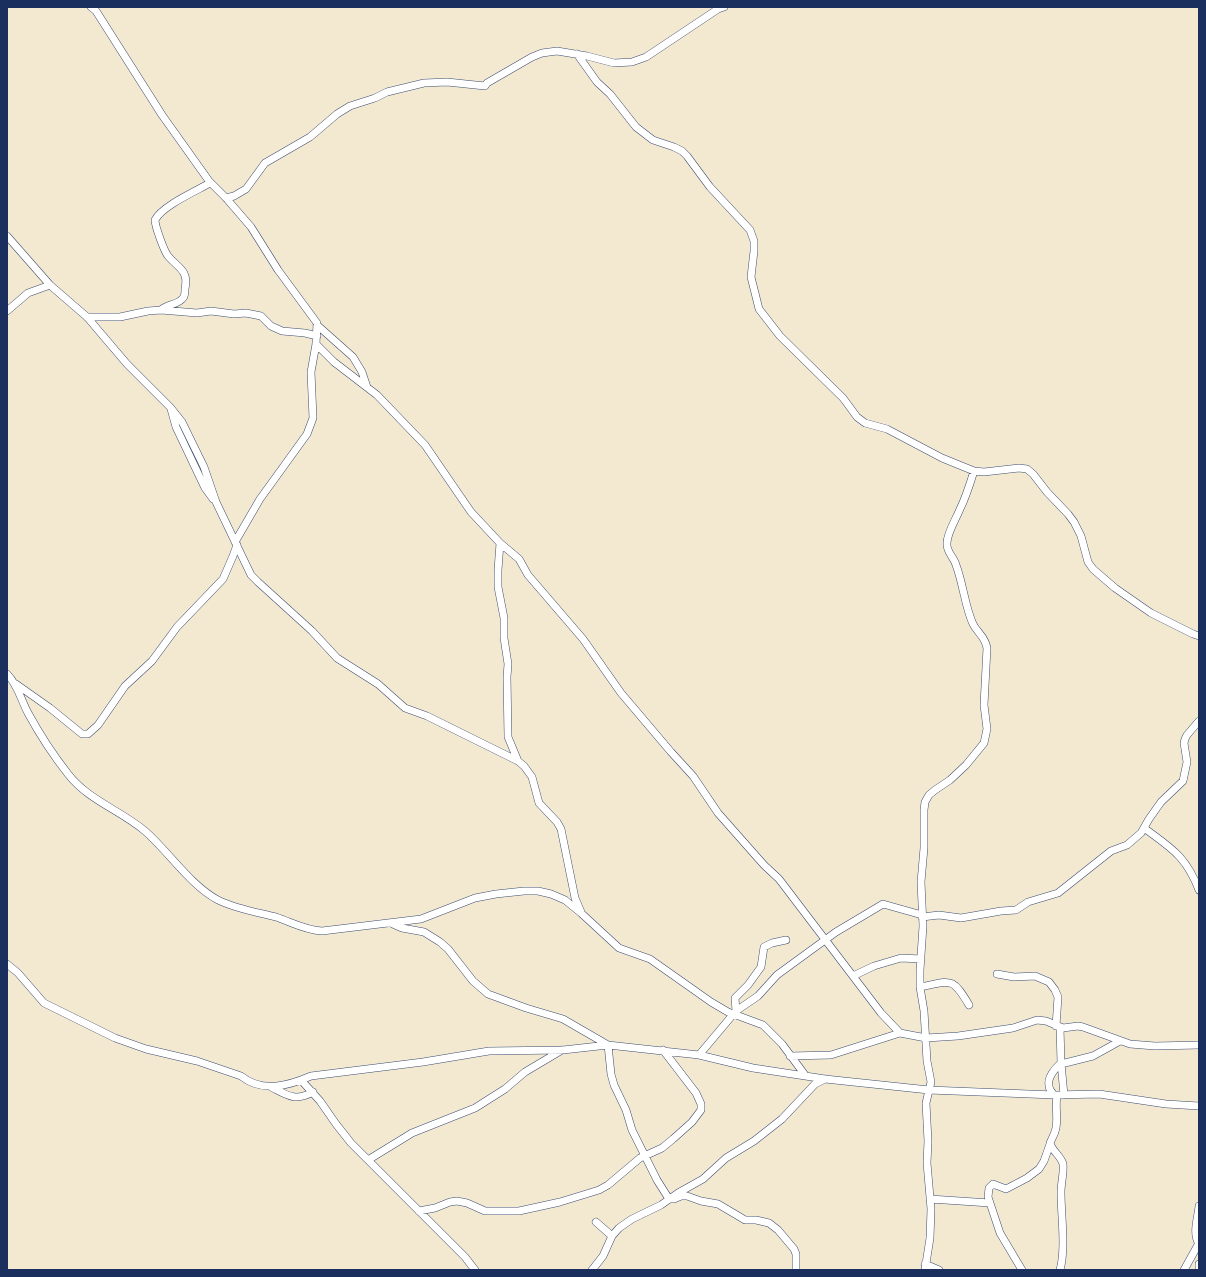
<!DOCTYPE html>
<style>
body{margin:0}
#map{position:relative;width:1206px;height:1277px;overflow:hidden;background:#f3e9d1;font-family:Mali,sans-serif}
canvas{display:block}
.frame{position:absolute;inset:0;border:8px solid #1b2f5e;pointer-events:none}
</style>
<div id="map">
<canvas width="1206" height="1277"></canvas>
<div class="frame"></div>
</div>
<script>
const context = document.querySelector('canvas').getContext('2d');
context.lineJoin = 'round';
function trace(path, color, width, dash) { context.strokeStyle = color; context.lineWidth = width; context.lineCap = dash ? 'butt' : 'round'; context.setLineDash(dash || []); context.stroke(path); }
const street = new Path2D(`
 M91,7L96,11L162,115L209,181L226,198L251,227L278,270L317,323L316,344L311,372L313,418L307,434L260,499L235,542
 M577,54L597,82L610,94L636,127L653,140L674,147L682,151L687,156L710,187L750,230L754,241V251L751,277L759,309L780,336L843,398L857,417L865,423L887,429L942,458L974,471L984,472L1019,468L1027,469L1033,474L1047,492L1068,514L1074,522L1081,536L1088,562L1093,569L1115,588L1151,613L1193,634L1199,636
 M226,198L234,196L246,189L265,163L310,137L337,114L350,106L375,98L387,92L424,83L447,82L485,86L487,83L532,57L542,53L557,51L587,56L614,63L632,62L646,57L718,9L724,7
 M7,236L50,285L87,317L127,364L170,407L182,422L204,467L216,502L251,575L258,582L312,631L337,658L378,684L405,708L427,716L518,761L524,766L532,777L539,803L557,822L561,829L575,898L581,912
 M161,310C167,304 178,305 183,298C185,296 185,293 185,289C189,270 178,268 168,256C164,251 155,226 155,220C162,206 196,191 210,183
 M7,311L28,293L50,285
 M87,317H120L148,311L161,310L197,313L211,311L234,314L246,313L261,316L271,326L282,331L305,333L317,336
 M317,325L353,357L362,372L367,387
 M316,344L334,362L377,395L425,445L471,512L500,543L519,559L528,575L583,639L621,693L671,752L693,776L718,813L764,865L779,879L881,1013L900,1033
 M171,409L176,427L205,488L213,499
 M500,543L498,570V587L504,618V638L508,664L507,677L508,737L518,761
 M7,674C18,685 21,700 28,713C40,735 53,755 68,774C88,800 120,810 145,831C168,851 191,886 218,900C236,909 256,912 276,917C291,922 305,930 322,931L421,919L475,898L496,894L524,891H538L551,894L565,900L581,913L619,948L650,959L711,1002L728,1012L763,1025L782,1044L805,1075
 M16,684L50,708L82,734H88L98,725L125,686L152,661L177,627L223,579L233,556L237,545
 M1144,828C1171,848 1186,856 1199,890
 M922,917L939,915L961,918L1001,911L1016,910L1028,902L1058,893L1111,851L1127,845L1141,833L1149,819L1161,802L1183,781L1187,762L1184,743L1185,739L1187,735L1199,721
 M393,924L402,928L424,932L440,942L448,949L473,981L488,994L526,1008L563,1019L608,1045L611,1074L614,1085L626,1110L632,1130L657,1180L669,1199H674L681,1196H687L701,1201L718,1204L745,1220H756L769,1223L778,1230L794,1249L796,1254V1270
 M7,964L18,973L44,1003L115,1038L146,1049L197,1061L241,1076C262,1093 288,1086 311,1076L423,1062L489,1051L563,1050L608,1045L699,1055L753,1068L825,1079L929,1090L1054,1095L1099,1094L1166,1104L1199,1106
 M997,974L1014,977L1035,976L1049,982L1055,990L1058,997L1056,1026
 M853,976L874,966L901,958L921,959
 M920,987C951,981 952,976 969,1005
 M736,1011L735,998L748,985L761,967L764,947L772,943L786,940
 M1060,1027L1061,1063L1064,1095
 M699,1055L736,1011L758,996L777,975L836,932L883,904L922,915
 M790,1056L831,1055L900,1033L926,1038L958,1036L1013,1028L1037,1020L1046,1021L1063,1028L1078,1026L1083,1027L1130,1044L1155,1046L1199,1045
 M1061,1064L1093,1056L1120,1041
 M301,1080L320,1101L336,1124L351,1143L465,1257L475,1270
 M271,1087C287,1095 295,1102 313,1092
 M1054,1095C1052,1092 1049,1090 1049,1086C1047,1078 1055,1068 1061,1063
 M1057,1095C1055,1107 1058,1117 1056,1128C1055,1134 1052,1138 1050,1143C1052,1151 1061,1156 1063,1164C1064,1173 1061,1183 1061,1192C1061,1216 1066,1248 1060,1270
 M368,1160L412,1133L475,1108L505,1089L525,1072L562,1050
 M930,1199L990,1203
 M1199,1206C1198,1218 1192,1233 1199,1244
 M419,1211L435,1208L450,1202L457,1201L467,1203L485,1211H519L560,1202L599,1190L608,1185L640,1158L662,1148L673,1139L692,1122L701,1110V1104L696,1093L663,1050
 M596,1222L612,1236
 M925,1264L939,1270
 M592,1270L603,1256L612,1236L619,1228L632,1219L661,1205L678,1193L703,1179L726,1158L754,1141L782,1119L815,1084L825,1079
 M925,1270L930,1238L931,1209L927,1163L928,1141L926,1103L931,1082L927,1061L924,1011L920,987V970L923,926L921,882L924,848V810L925,802L929,795L935,790L950,780L966,765L984,743L987,729L984,705L987,648C985,636 978,634 973,624C965,607 963,583 956,565C954,557 946,552 947,543C947,533 956,519 960,509C966,497 970,484 974,471
 M1022,1270L1000,1233L988,1197L989,1188L993,1184L1006,1189L1027,1178L1039,1169L1044,1161L1050,1144
 M1184,1270L1199,1243
 M1199,1270V1264`);
trace(street, '#3b4b6f', 8);
trace(street, '#fff', 7);
</script>
